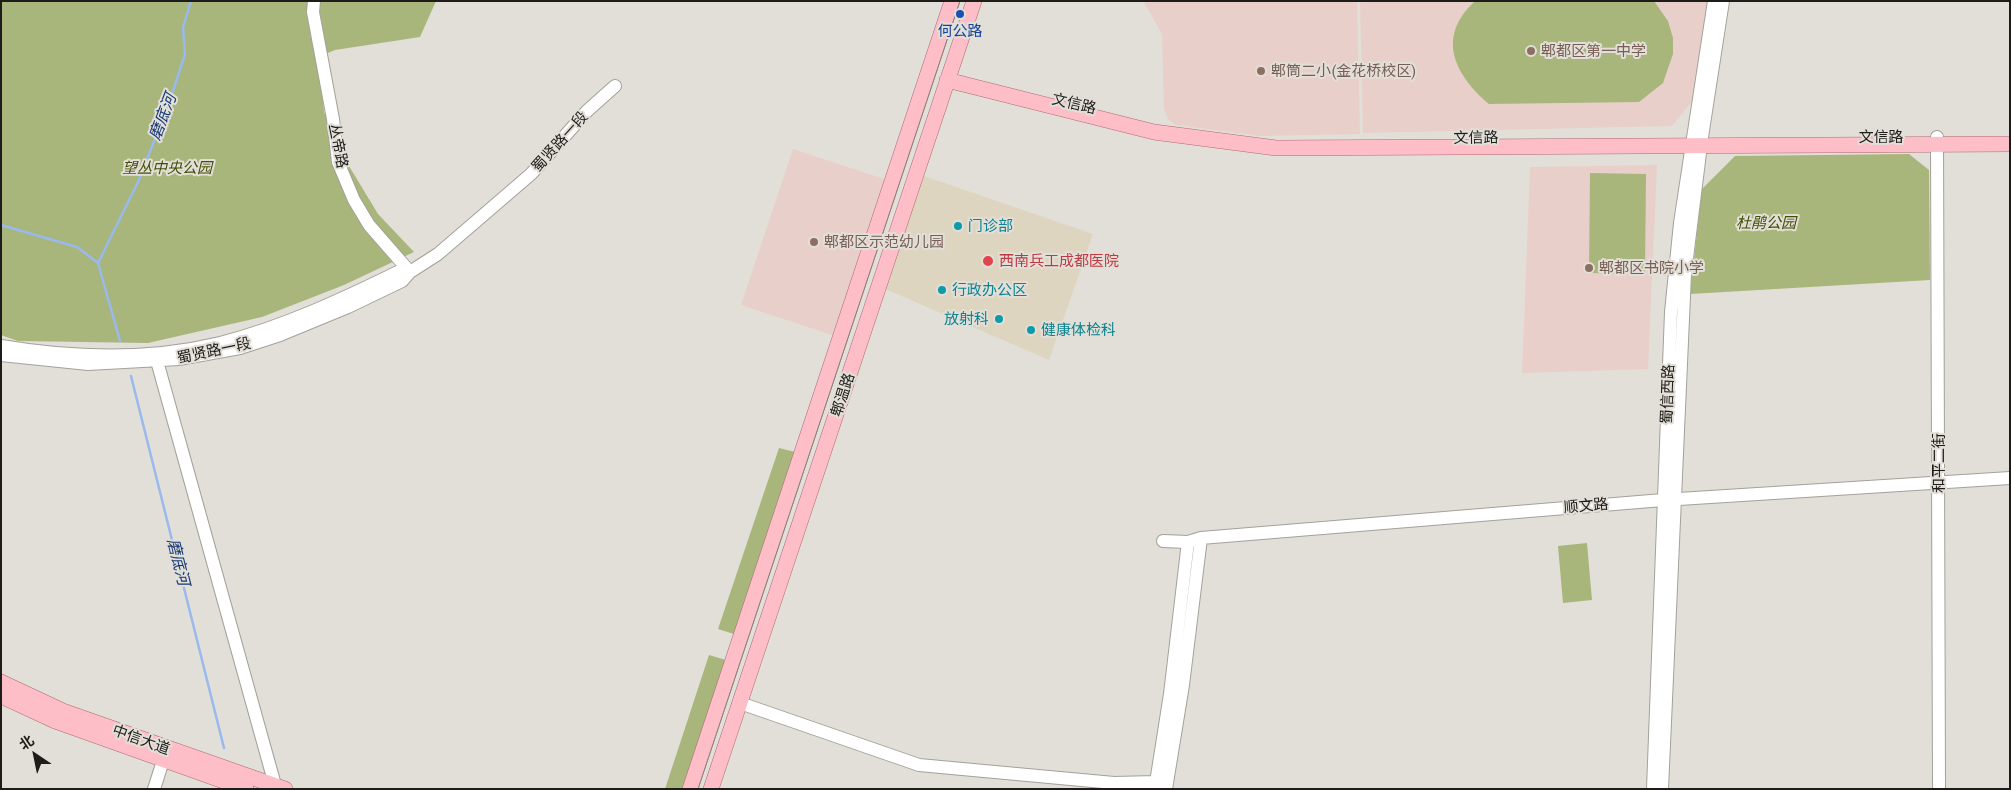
<!DOCTYPE html>
<meta charset="utf-8">
<style>
body{margin:0}
#map{position:relative;width:2011px;height:790px;overflow:hidden;background:#e2dfd8;font-family:"Crimson Pro","Noto Sans SC",serif}
canvas{display:block}
.frame{position:absolute;inset:0;border:2px solid #1d1c19;pointer-events:none}
.north{position:absolute;left:10px;top:730px;width:50px;height:50px;-webkit-text-stroke:4px #e2dfd8;paint-order:stroke;rotate:326deg;font-size:14px;font-weight:700;line-height:20px;text-align:center;color:#1d1c19}
.north::after{content:'';display:block;margin:auto;width:18px;height:22px;background:#1d1c19;clip-path:polygon(50% 0,100% 100%,50% 72%,0 100%)}
</style>
<div id="map">
<canvas width="2011" height="790"></canvas>
<div class="frame"></div>
<div class="north">北</div>
</div>
<script>
const context = document.querySelector('canvas').getContext('2d');
context.lineJoin = 'round';
function fill(path, color) { context.fillStyle = color; context.fill(path, 'evenodd'); }
function trace(path, color, width, dash) { context.strokeStyle = color; context.lineWidth = width; context.lineCap = dash ? 'butt' : 'round'; context.setLineDash(dash || []); context.stroke(path); }
function write(font, color, halo, rows, align = 'center') {
  context.font = font + ' "Crimson Pro","Noto Sans SC",serif'; context.lineWidth = 4; context.setLineDash([]); context.textBaseline = 'middle'; context.strokeStyle = halo; context.fillStyle = color; for (const [text, x, y, turn = 0] of rows) {
    context.save(); context.translate(x, y); context.rotate((+turn || 0) * Math.PI / 180); context.textAlign = isNaN(turn) ? turn : align; if (halo) context.strokeText(text, 0, 0); context.fillText(text, 0, 0); context.restore();
  }
}
const education = new Path2D(`
 M1143,1H1357L1360,134L1260,136L1176,125L1168,119L1164,109L1162,34Z
 M1360,1H1709L1693,100L1672,126L1363,133Z
 M793,149L887,180L835,336L741,305Z
 M1657,165L1648,369L1522,373L1530,167Z`);
const medical = new Path2D(`
 M924,176L1093,234L1049,360L883,288Z`);
const green = new Path2D(`
 M1,1H436L420,37L335,50L320,56L324,112L349,166L378,214L414,252L344,285L262,317L148,343L18,341L1,335Z
 M1475,1H1654L1668,21L1673,38V54L1663,83L1639,102L1489,104C1454,74 1436,37 1475,1Z
 M1909,154L1929,170L1930,280L1690,294L1702,189L1735,156Z
 M1590,173L1646,174L1645,274L1589,273Z
 M779,448L795,452L734,634L718,629Z
 M1587,543L1592,600L1563,603L1558,546Z
 M709,655L726,660L684,789H665Z`);
const stream = new Path2D(`
 M1,225L77,247L98,263
 M120,341L98,263L139,180L171,97L185,54L183,27L191,1
 M131,376L224,748`);
const minor = new Path2D(`
 M314,1L313,12L333,119L338,162L354,200L369,225L410,272
 M1937,137L1939,789
 M1,346C72,358 149,360 220,343C283,327 343,299 402,270L410,272
 M1,355L88,364L179,359L240,348L280,335L348,307L402,281L410,272L438,254L531,174L587,111L615,86
 M157,361L275,785
 M1163,541L1188,542L1201,538L1663,500L2010,478
 M740,703L919,765L1114,783L1156,782
 M154,789L163,761
 M1155,789L1170,694L1188,542
 M1166,789L1183,685L1201,538
 M1653,789L1671,312L1680,223L1714,1
 M1662,789L1685,274L1702,137L1723,1`);
const major = new Path2D(`
 M947,80L1154,132L1276,148L2010,144
 M1,682L63,711L285,789
 M1,696L55,721L246,789
 M690,789L952,1
 M711,789L974,1`);
const tram = new Path2D(`
 M698,789L960,1`);
const markers = [
 [960,14,5,"#1a4fb4"],
 [1531,51,5,"#8d6e63"],
 [1261,71,5,"#8d6e63"],
 [958,226,5,"#0f9aa8"],
 [814,242,5,"#8d6e63"],
 [988,261,6,"#e0444e"],
 [1589,268,5,"#8d6e63"],
 [942,290,5,"#0f9aa8"],
 [999,319,5,"#0f9aa8"],
 [1031,330,5,"#0f9aa8"]
];
const transitNames = [
 ["何公路",960,31]
];
const educationNames = [
 ["郫都区第一中学",1541,51],
 ["郫筒二小(金花桥校区)",1271,71],
 ["郫都区示范幼儿园",824,242],
 ["郫都区书院小学",1599,268]
];
const streetNames = [
 ["文信路",1074,104,13],
 ["文信路",1881,137],
 ["文信路",1476,138,-1],
 ["蜀贤路一段",560,142,-48],
 ["丛帝路",338,146,79],
 ["蜀贤路一段",214,351,-12],
 ["蜀信西路",1668,394,-88],
 ["郫温路",843,395,-72],
 ["和平二街",1939,463,-90],
 ["顺文路",1586,506,-5],
 ["中信大道",141,740,20]
];
const parkNames = [
 ["望丛中央公园",167,168],
 ["杜鹃公园",1766,223]
];
const cultureNames = [
 ["门诊部",968,226],
 ["行政办公区",952,290],
 ["放射科",989,319,"right"],
 ["健康体检科",1041,330]
];
const healthNames = [
 ["西南兵工成都医院",999,261]
];
const waterNames = [
 ["磨底河",163,117,-69],
 ["磨底河",178,562,76]
];
fill(education, '#e9cfca');
fill(medical, '#ddd5c0');
fill(green, '#a8b67b');
trace(stream, '#99b9ef', 2.5);
trace(minor, '#a3a19a', 14);
trace(major, '#ae6973', 16);
trace(minor, '#fff', 12);
trace(major, '#fdbec8', 15);
trace(tram, '#85837d', 1);
for (const [x, y, r, color] of markers) { const dot = new Path2D(); dot.arc(x, y, r, 0, 2 * Math.PI); context.fillStyle = color; context.fill(dot); trace(dot, '#e2dfd8', 2); }
write('15px', '#164399', '#e2dfd8', transitNames);
write('15px', '#785e54', '#e2dfd8', educationNames, 'left');
write('15px', '#1d1c19', '#e2dfd8', streetNames);
write('italic 15px', '#424f05', '#e2dfd8', parkNames);
write('15px', '#0d838f', '#e2dfd8', cultureNames, 'left');
write('15px', '#be3a42', '#e2dfd8', healthNames, 'left');
write('italic 16px', '#143876', '#e2dfd8', waterNames);
</script>
